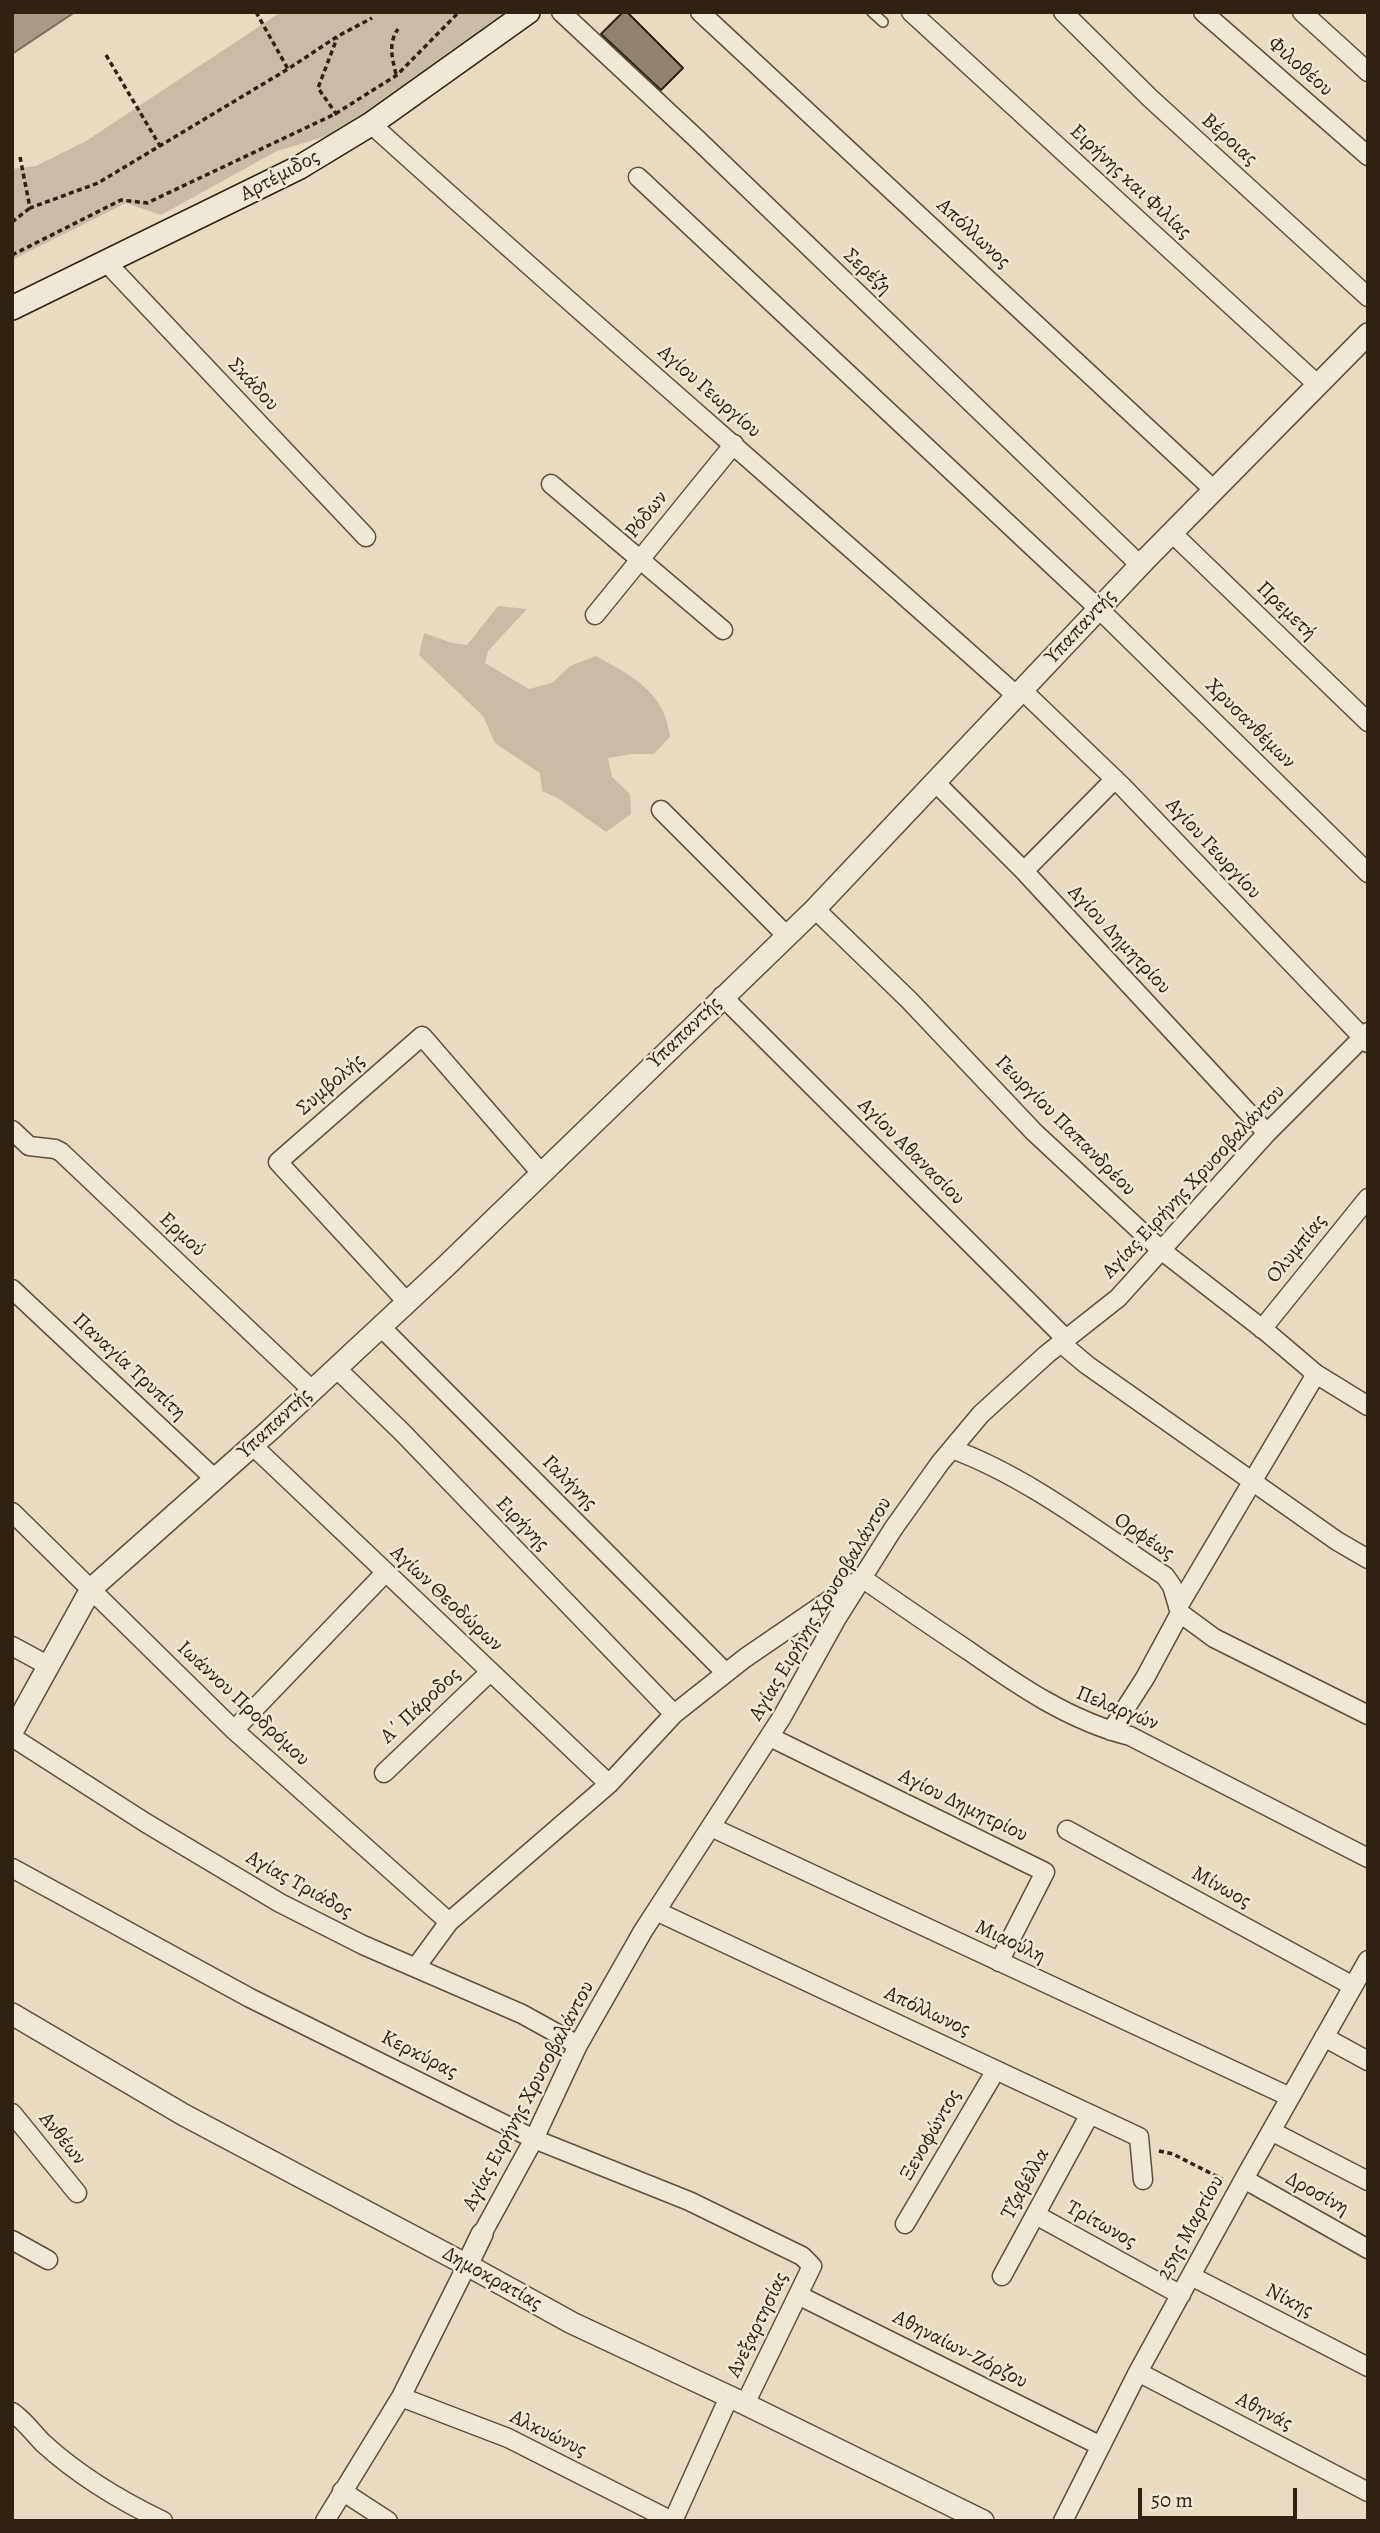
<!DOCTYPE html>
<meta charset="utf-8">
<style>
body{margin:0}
#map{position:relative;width:1380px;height:2533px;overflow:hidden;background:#e8dbc2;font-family:Alegreya,serif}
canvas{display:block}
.frame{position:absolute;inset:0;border:14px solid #2f2212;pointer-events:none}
.scale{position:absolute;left:1138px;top:2488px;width:159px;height:32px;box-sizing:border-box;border:4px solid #2f2212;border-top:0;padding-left:9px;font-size:21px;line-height:24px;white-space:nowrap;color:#2f2212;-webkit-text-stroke:5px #f0e8d7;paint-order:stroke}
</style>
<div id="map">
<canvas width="1380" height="2533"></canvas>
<div class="frame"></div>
<div class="scale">50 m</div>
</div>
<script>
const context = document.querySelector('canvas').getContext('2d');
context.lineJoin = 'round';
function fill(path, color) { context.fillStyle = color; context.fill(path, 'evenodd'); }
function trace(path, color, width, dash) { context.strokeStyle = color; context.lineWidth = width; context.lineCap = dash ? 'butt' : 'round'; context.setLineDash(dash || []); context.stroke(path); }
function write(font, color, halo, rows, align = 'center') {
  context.font = font + ' Alegreya,serif'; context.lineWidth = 5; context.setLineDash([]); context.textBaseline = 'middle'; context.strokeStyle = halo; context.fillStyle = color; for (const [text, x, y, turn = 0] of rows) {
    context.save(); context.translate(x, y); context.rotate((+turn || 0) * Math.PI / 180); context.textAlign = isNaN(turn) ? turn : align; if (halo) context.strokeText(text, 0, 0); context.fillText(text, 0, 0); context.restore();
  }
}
const green = new Path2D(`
 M281,12H519L357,127L277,151L161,215L126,203L12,260V169L36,166L86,141Z
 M498,606L527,609L488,651L485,663L529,689L552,683L570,666L596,656C632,676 665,692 670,737L654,754H632L608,758L612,777L630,794L631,814L606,832L558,798L542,791L540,773L495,743L483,716L419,655L424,633L452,643L467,645Z`);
const water = new Path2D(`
 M12,12H75L12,54Z`);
const building = new Path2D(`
 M623,12H627L683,68L661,90L601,34Z`);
const path = new Path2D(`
 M256,12L288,69L338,36L372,18
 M106,55L160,146
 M396,74C392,58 388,43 398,29
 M337,115L318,88L337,38
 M20,157L30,208L98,183L288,69
 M12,222L30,208
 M12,255L121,200L147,203L335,114L397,75L459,12
 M1159,2151L1173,2154L1222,2179`);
const service = new Path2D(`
 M872,12L883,22`);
const minor = new Path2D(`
 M561,12L697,139L1140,565
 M700,12L1214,490
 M911,12L1318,385
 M1063,12L1150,98L1368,297
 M1203,12L1368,156
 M1302,12L1368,72
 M371,124C584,317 803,504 1017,696
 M638,177L1099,609L1368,873
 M107,263L366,537
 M551,484L723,630
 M1172,533L1368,722
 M595,615L734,444
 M1022,690L1123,787L1368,1043
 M935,782L1024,871L1267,1133
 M661,810L786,935
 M1024,871L1115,779
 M815,909L909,1000L1034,1132L1161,1250L1269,1334L1316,1374L1368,1406
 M722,996L1067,1340
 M12,1130L29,1146L55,1149L61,1152L312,1390
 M12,1289L215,1479
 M407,1302L278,1162L422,1036L541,1173
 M381,1327L726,1673
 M1262,1329L1368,1198
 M1062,1344L1087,1365L1337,1541L1368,1559
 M336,1368L402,1432L674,1714
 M253,1446L609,1784
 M952,1449C1028,1477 1098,1532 1165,1576L1172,1586L1180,1613L1214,1638L1368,1715
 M12,1512L234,1730L449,1922
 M1178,1607L1316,1374
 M12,1646L49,1666
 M234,1730L385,1573
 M1111,1731L1145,1678L1180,1613
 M12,1737L146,1823L280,1903L363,1945L522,2014L578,2045
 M770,1737L1045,1872L999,1962
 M384,1773L490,1672
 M711,1827L1290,2097
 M1067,1830L1353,1986
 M12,1868L250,1998L534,2139L689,2201L802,2256L812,2266L745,2404
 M656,1911L1139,2137L1143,2180
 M416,1967L449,1922L609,1784L674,1714L745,1658L862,1578C898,1603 933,1627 969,1651C1019,1686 1070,1721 1130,1736L1368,1858
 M1324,2037L1368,2061
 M12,2113L77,2193
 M1271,2131L1368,2181
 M1244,2179L1368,2249
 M1036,2215L1181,2295
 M905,2224L996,2070
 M482,2234L534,2139L578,2045L643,1931L782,1717L837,1618L893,1529L940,1463L981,1414L1047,1354L1118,1298L1267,1133L1368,1032
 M12,2240L48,2260
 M1002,2276L1090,2114
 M1191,2276L1368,2367
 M798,2295L1101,2446
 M1138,2372L1368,2492
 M401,2397L508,2438L672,2521
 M12,2412C25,2421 33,2433 43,2443C78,2475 121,2501 163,2521
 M342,2491L388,2521
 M325,2521L401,2397L467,2265
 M673,2521L729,2397
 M1063,2521L1138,2372L1244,2179L1368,1960`);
const tertiary = new Path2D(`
 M12,1732L91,1589L270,1430L445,1267L815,909L1146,559L1368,334
 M12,2014L184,2115L467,2265L572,2323L745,2404L983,2521
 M467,2265L482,2234`);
const secondary = new Path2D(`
 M12,308L300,167L371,124L528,12`);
const streetNames = [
 ["Φιλοθέου",1300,67,41],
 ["Βέροιας",1229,140,42],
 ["Αρτέμιδος",280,176,-28],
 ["Ειρήνης και Φιλίας",1130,182,43],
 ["Απόλλωνος",973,234,43],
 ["Σερέζη",867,272,43],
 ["Σκάδου",253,385,47],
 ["Αγίου Γεωργίου",709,392,41],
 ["Ρόδων",647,515,-51],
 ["Πρεμετή",1286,611,44],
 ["Υπαπαντής",1081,627,-47],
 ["Χρυσανθέμων",1250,724,45],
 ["Αγίου Γεωργίου",1213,849,47],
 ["Αγίου Δημητρίου",1119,940,47],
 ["Υπαπαντής",685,1033,-44],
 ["Συμβολής",331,1085,-41],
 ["Γεωργίου Παπανδρέου",1065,1126,45],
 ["Αγίου Αθανασίου",911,1152,45],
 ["Αγίας Ειρήνης Χρυσοβαλάντου",1194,1182,-47],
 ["Ερμού",182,1235,43],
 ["Ολυμπίας",1297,1249,-51],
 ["Παναγία Τρυπίτη",129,1367,43],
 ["Υπαπαντής",275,1424,-43],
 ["Γαλήνης",569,1483,45],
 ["Ειρήνης",522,1524,46],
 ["Ορφέως",1144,1537,34],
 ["Αγίων Θεοδώρων",446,1599,43],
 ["Αγίας Ειρήνης Χρυσοβαλάντου",821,1609,-59],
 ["Ιωάννου Προδρόμου",243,1704,43],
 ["Α΄ Πάροδος",421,1706,-43],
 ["Πελαργών",1117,1709,22],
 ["Αγίου Δημητρίου",963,1806,26],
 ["Αγίας Τριάδος",299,1885,29],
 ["Μίνωος",1221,1888,29],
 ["Μιαούλη",1010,1942,25],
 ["Απόλλωνος",927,2012,25],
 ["Κερκύρας",419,2055,27],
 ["Αγίας Ειρήνης Χρυσοβαλάντου",529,2096,-62],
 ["Ξενοφώντος",931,2135,-60],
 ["Ανθέων",62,2139,51],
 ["Τζαβέλλα",1026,2184,-61],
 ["Δροσίνη",1317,2194,29],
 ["Τρίτωνος",1101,2225,29],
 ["25ης Μαρτίου",1191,2228,-61],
 ["Δημοκρατίας",492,2279,29],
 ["Νίκης",1289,2301,27],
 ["Ανεξαρτησίας",758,2325,-64],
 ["Αθηναίων-Ζόρζου",960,2350,27],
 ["Αθηνάς",1264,2412,27],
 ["Αλκυώνυς",548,2434,26]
];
fill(green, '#c9bca4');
fill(water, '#a99c86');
trace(water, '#786b58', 2);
fill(building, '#8f826e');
trace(building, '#2f2212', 2);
trace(service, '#5d503e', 12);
trace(minor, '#5d503e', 21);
trace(tertiary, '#5d503e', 24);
trace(secondary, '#2f2212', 26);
trace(path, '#2f2212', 3.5, [5, 3.5]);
trace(service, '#f0e8d7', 9);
trace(minor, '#f0e8d7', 18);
trace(tertiary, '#f0e8d7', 21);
trace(secondary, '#f0e8d7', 23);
write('21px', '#2f2212', '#f0e8d7', streetNames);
</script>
